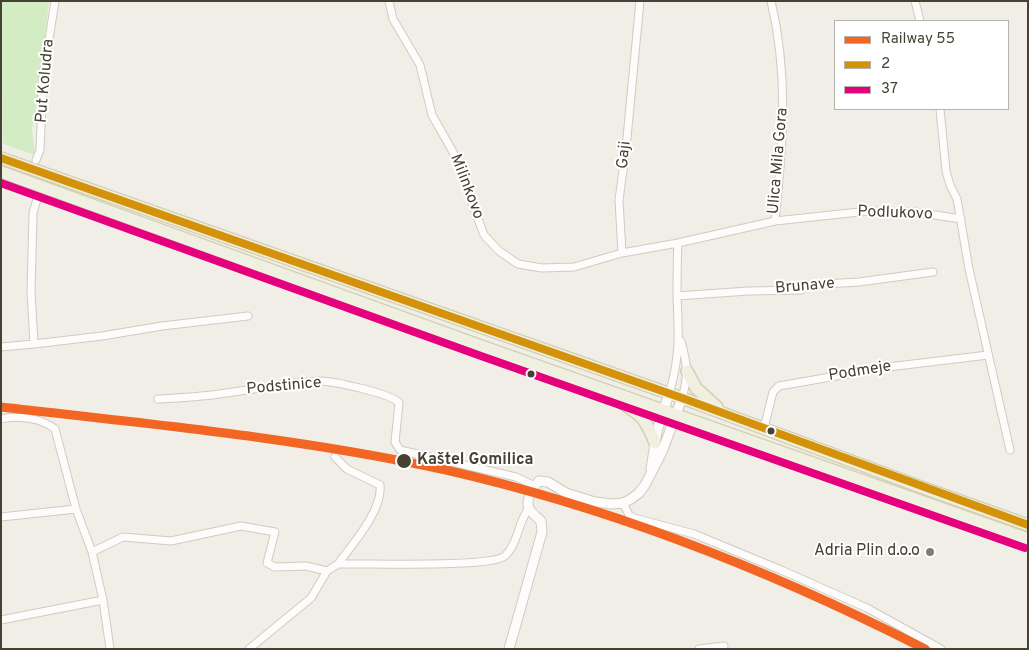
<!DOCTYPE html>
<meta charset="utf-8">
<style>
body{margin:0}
#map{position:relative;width:1029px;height:650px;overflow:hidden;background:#f0eee6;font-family:Overpass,sans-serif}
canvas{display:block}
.frame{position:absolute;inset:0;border:2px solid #454233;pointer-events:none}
.legend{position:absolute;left:834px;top:20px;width:175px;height:90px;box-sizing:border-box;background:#fff;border:1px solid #b5b3ad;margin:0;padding:6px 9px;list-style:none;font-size:15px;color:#454233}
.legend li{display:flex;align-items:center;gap:10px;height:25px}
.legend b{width:25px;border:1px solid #b5b3ad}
</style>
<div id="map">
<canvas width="1029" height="650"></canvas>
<div class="frame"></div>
<ul class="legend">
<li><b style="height:6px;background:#f26522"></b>Railway 55</li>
<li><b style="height:6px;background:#d3920a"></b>2</li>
<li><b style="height:6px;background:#e5007d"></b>37</li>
</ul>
</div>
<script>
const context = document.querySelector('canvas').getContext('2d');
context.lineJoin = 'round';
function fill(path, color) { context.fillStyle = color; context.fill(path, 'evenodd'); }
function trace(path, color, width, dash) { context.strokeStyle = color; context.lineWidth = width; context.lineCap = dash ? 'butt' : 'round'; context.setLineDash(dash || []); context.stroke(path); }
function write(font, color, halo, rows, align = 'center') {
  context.font = font + ' Overpass,sans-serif'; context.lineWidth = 4; context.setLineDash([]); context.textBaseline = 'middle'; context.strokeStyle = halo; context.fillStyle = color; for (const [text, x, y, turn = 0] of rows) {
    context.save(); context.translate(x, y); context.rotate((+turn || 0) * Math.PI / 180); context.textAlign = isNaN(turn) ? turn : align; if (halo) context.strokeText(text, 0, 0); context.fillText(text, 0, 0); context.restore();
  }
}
const green = new Path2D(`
 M1,1H49L38,98L32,129L35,155L3,144Z`);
const minor = new Path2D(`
 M389,1L393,19L420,65L432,115L453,152L484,235L499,251L518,264L542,268L574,267L622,253
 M640,1L626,148L619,200L622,253L678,243
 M915,1L920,21
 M940,109L946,171L950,185L957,199L969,269L1010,450
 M36,160L40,150L43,78L55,1
 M37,199L33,213L31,292L34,344L102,336L162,326L248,316
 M775,221L869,211L915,212L961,219
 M677,296L748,291L801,290L806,285L859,282L933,272
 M681,341C687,363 689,375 682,398
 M1,347L34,344
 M669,394C680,358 679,334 677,298C677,280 677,261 678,243L775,221C783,145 789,77 771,1
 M158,399C178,398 199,397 219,394C253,390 285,383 319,381C332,381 391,393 399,403L395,442L400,450L516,477L535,486
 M1,419C17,415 42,418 55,429L76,509L92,552L103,600L110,649
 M764,428L773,392L779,386L888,367L988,355
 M335,457L347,469L380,485C383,510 352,545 338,564
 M623,503L629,515L634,518L694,534L781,570L867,608L941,649
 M1,517L76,509
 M92,552L123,537L171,541L241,526L275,532L267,563L275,567L306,566L327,571
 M1,620L103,600
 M249,649L311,598L327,571L338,564C365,563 490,568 505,556C518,544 518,522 529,508
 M699,649L724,646`);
const tertiary = new Path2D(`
 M651,469L657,431L669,394
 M509,649L542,532L541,521C537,517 531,513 529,508C525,500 533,487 539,481L548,482L566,493L595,502L612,504L623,503L631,499L639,493L645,485L662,452L682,398`);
const primary = new Path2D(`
 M1,158L682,398L921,487L1028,525
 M1,172L484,347L1028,539
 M687,371L696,388L717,407
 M619,401C641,415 645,417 655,443`);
const bus1 = new Path2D(`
 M1,158L682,398L1028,525`);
const bus2 = new Path2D(`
 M1,183L481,356L1025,548`);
const rail1 = new Path2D(`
 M1,407C150,424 300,438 446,470C613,508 772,571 925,649`);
const markers = [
 [531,374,4.5,"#454233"],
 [771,431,4.5,"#454233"],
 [404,461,8,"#454233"],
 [930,552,5,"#817e72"]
];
const streetNames = [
 ["Put Koludra",46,81,-85],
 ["Gaji",625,155,-84],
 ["Ulica Mila Gora",779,161,-85],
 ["Milinkovo",466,187,69],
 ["Podlukovo",895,214,2],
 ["Brunave",805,287,-5],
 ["Podmeje",860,372,-9],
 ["Podstinice",284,387,-5]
];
const stopNames = [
 ["Kaštel Gomilica",417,461]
];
const poiNames = [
 ["Adria Plin d.o.o",920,552]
];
fill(green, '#d4ecc4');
trace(minor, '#cdccc4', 9);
trace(tertiary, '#cdccc4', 11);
trace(primary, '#d3d0b3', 14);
trace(minor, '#fdfcfb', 7);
trace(tertiary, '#fdfcfb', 9);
trace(primary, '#f0f0e2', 11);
trace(bus1, '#d3920a', 8);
trace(bus2, '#e5007d', 8);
trace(rail1, '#f26522', 9);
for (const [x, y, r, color] of markers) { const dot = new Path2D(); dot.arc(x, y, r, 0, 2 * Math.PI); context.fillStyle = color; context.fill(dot); trace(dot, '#fff', 2); }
write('16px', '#454233', '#fff', streetNames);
write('bold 16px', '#454233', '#fff', stopNames, 'left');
write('16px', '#454233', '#fff', poiNames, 'right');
</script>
